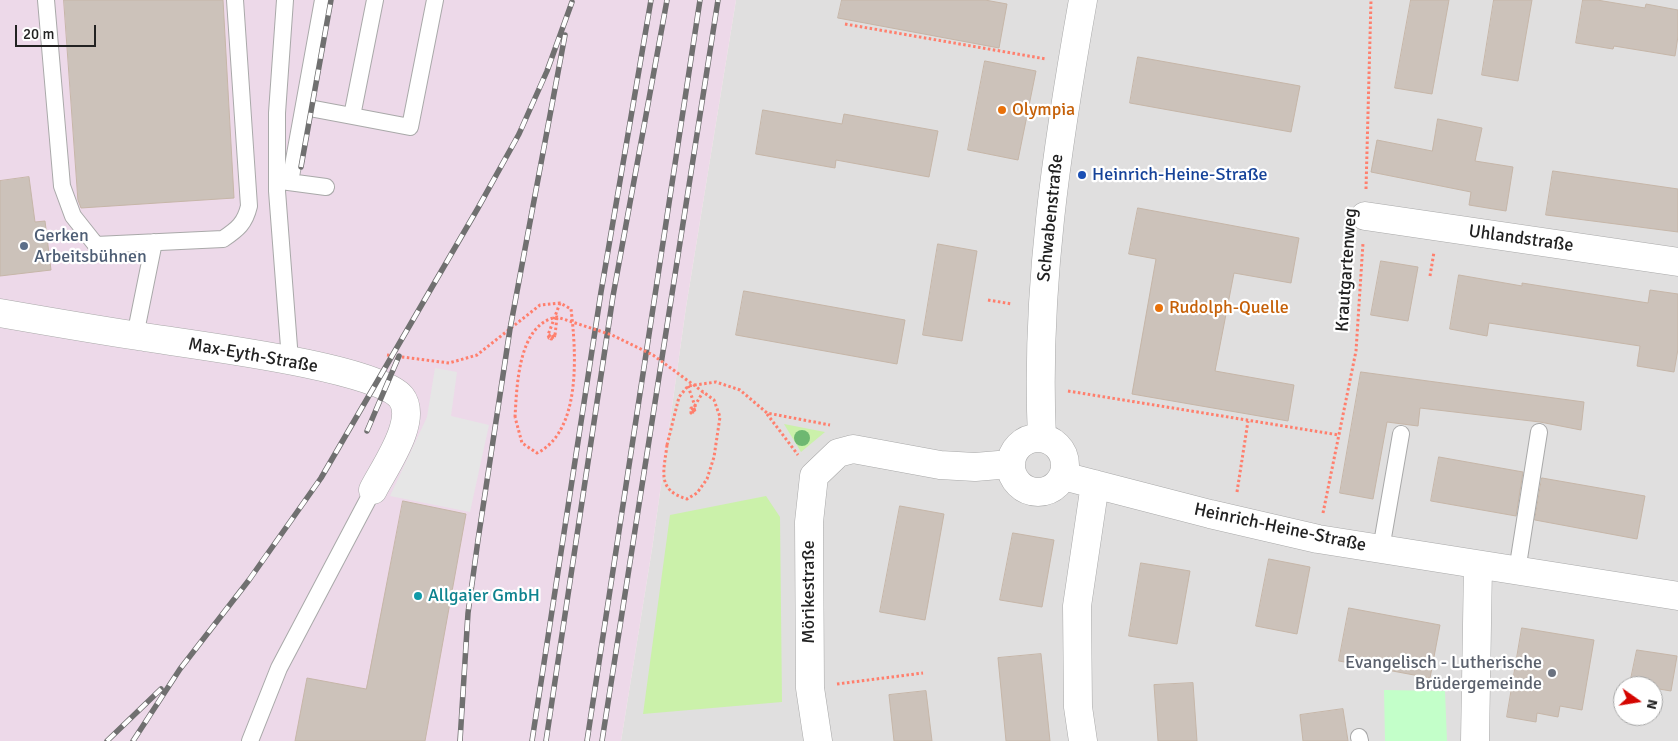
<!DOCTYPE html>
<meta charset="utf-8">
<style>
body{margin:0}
#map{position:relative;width:1678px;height:741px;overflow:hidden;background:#f3f0e8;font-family:Signika,sans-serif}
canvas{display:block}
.north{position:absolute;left:1613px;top:676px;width:50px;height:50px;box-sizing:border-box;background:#fff;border:1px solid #a7a7a7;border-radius:50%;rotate:103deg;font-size:14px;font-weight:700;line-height:20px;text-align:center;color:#222}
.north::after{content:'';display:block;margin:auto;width:18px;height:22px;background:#d40500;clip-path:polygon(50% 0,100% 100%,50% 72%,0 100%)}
.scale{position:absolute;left:15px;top:25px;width:81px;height:22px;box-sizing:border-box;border:2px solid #222;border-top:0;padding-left:6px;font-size:15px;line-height:18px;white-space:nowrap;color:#222;-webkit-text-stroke:4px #fff;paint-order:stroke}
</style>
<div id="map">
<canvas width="1678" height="741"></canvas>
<div class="north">N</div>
<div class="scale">20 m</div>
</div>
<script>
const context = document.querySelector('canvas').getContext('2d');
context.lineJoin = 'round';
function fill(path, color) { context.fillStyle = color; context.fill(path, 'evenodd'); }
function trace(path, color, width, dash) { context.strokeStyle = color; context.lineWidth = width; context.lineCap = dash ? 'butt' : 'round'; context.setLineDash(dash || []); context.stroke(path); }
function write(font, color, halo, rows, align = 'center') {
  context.font = font + ' Signika,sans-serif'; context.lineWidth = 4.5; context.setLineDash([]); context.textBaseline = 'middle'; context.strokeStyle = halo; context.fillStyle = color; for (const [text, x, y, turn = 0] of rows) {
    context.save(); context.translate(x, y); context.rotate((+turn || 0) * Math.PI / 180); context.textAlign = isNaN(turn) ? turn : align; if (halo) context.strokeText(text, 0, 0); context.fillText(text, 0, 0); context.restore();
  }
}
const residential = new Path2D(`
 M736,0H1678V741H621L652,549L686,307ZM1623,686H1653V716H1623Z`);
const industrial = new Path2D(`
 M0,0H736L686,307L652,549L621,741H0Z`);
const grass = new Path2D(`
 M784,424L825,432L801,452Z
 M766,496L780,517L782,702L643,714L670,515Z`);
const park = new Path2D(`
 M1384,690L1445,691L1447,741H1385Z`);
const parking = new Path2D(`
 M435,368L457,372L451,416L489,425L470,512L390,496L427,417Z`);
const building = new Path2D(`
 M64,0H223L234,198L81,208L78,200Z
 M842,0H985L1007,4L999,48L838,18Z
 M1411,0H1449L1432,94L1395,88Z
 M1494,0H1532L1518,81L1482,75Z
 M1583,0H1597L1645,8L1646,4L1678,10V36L1675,56L1614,46L1613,49L1576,43Z
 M1138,57L1300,86L1291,132L1130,103Z
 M985,61L1036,71L1018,160L968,150Z
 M763,110L842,124L844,114L938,131L929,177L836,160L835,168L756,154Z
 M1438,119L1482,128L1475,161L1513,167L1506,211L1469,205L1471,192L1371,172L1377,140L1432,151Z
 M1553,171L1678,189V232L1546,215Z
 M29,177L35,222L45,221L51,270L0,276V181Z
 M1138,208L1299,238L1291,283L1234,273L1215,371L1294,385L1288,421L1132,394L1156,259L1129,254Z
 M938,244L977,251L962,341L923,335Z
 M1381,261L1418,267L1408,321L1371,315Z
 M1459,275L1522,286V283L1648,303L1650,290L1678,294V349L1674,372L1637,366L1640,346L1489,323L1487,336L1450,329Z
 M744,291L905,320L897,364L736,335Z
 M1361,372L1584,402L1581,430L1540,422L1420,408L1418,426L1387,422L1373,499L1340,493Z
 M1439,457L1523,472L1516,516L1431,501Z
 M1542,478L1645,496L1637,539L1535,520Z
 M403,501L466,514L425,741H295L307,678L366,689Z
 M900,506L944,514L925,620L880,612Z
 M1013,533L1054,540L1042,607L1000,600Z
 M1269,559L1310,567L1297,634L1256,626Z
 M1141,563L1190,571L1177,644L1129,636Z
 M1349,608L1440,625L1430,678L1339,661Z
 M1522,628L1594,640L1582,710L1560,706L1558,717L1537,713L1536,722L1507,717Z
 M1637,650L1677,656L1671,691L1653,688V686L1630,684Z
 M1041,654L1050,741H1006L998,658Z
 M1193,683L1197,741H1158L1154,685Z
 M926,691L932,741H894L889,695Z
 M1343,709L1348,741H1303L1300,715Z`);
const path = new Path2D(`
 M845,24L1046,59
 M1366,189L1371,0
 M1430,276L1434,252
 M988,300L1012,304
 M555,335L557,317
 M554,337L549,338L548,335L560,303
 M387,355L449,363L477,355L540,305L560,303L571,309C576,351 582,431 537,453L522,443L515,417
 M688,386L696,409L691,413V408H694
 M1068,391L1339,435
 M767,414L798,455
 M667,445L679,397L688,386L716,382L740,390L767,413L830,425
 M1237,492L1248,421
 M1323,513L1356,351L1363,243
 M837,684L923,673`);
const lane = new Path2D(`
 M46,0L62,186L73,216L96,245L223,239C238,229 245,223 249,206L235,0
 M285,0L277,113V191L290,360
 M375,0L352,116L410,127L435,0
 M304,107L352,116
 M281,181L326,187
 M290,182L323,0
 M135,336L154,242
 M1381,549L1401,434
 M1517,571L1539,432
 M1359,737L1360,741
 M250,741L279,668L373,490`);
const street = new Path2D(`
 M1365,216L1678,262
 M0,313C46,321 92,329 138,336C185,344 375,366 401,397C419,420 384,468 373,490
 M1011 465a27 27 0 1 1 54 0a27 27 0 1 1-54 0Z
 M1042,438C1035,290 1057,146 1083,0
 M1063,476L1210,514L1318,539L1678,596
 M818,741L810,688L809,522L814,476L838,453L853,449L940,465L975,467L1011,464
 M1083,741L1078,707L1077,606L1095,484
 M1475,741L1478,566`);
const rail = new Path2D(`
 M301,167L331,0
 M367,431L399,356
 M107,741L161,689
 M133,741L180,669L249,580L321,478L478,208L519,134L547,71L572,2
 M460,741L468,613L478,540L510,329L565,35
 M532,741L601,292L651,0
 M546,741L613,296L667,0
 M587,741L700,0
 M602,741L718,0`);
const pathBridge = new Path2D(`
 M554,337L552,334L549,336L551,339L554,338L555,335
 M694,408L695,412H691L703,392
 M515,417C517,385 518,324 557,317L612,335L653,355L714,400L720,417L714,457L707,479L697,493L687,499C656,490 664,471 667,445`);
const trees = [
 [802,438]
];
const markers = [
 [1002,110,5,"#e8710a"],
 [1082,175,5,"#1a4fb4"],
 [24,246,5,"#5c6f8a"],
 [1159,308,5,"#e8710a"],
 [418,596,5,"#0f9aa8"],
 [1552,673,5,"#6b7280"]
];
const foodNames = [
 ["Olympia",1012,110],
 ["Rudolph-Quelle",1169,308]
];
const transitNames = [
 ["Heinrich-Heine-Straße",1092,175]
];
const streetNames = [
 ["Schwabenstraße",1051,218,-84],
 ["Uhlandstraße",1521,239,8],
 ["Krautgartenweg",1347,270,-86],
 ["Max-Eyth-Straße",253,356,10],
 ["Heinrich-Heine-Straße",1280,528,12],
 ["Mörikestraße",809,592,-90]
];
const serviceNames = [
 ["Gerken",34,236],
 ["Arbeitsbühnen",34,257]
];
const cultureNames = [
 ["Allgaier GmbH",428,596]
];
const worshipNames = [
 ["Evangelisch - Lutherische",1542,663],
 ["Brüdergemeinde",1542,684]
];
fill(residential, '#e0dfdf');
fill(industrial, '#edd9e9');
fill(grass, '#cbf1aa');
fill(park, '#c3ffc9');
fill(parking, '#e6e6e6');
fill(building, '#ccc2ba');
trace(building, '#c6b6a8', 1);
trace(lane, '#a9a9a9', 18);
trace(street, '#a9a9a9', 29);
trace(path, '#ff7f6d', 3, [2.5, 2.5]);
trace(lane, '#fff', 16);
trace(street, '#fff', 28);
trace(rail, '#707070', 5.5);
trace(rail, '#fff', 4, [11]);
trace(pathBridge, '#ff7f6d', 3, [2.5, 2.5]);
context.fillStyle = '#6eb871';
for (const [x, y] of trees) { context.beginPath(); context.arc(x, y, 8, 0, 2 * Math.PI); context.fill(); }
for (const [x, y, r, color] of markers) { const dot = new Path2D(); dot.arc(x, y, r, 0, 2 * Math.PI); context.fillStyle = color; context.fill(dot); trace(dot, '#fff', 2); }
write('18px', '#c56008', '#fff', foodNames, 'left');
write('18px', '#164399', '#fff', transitNames, 'left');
write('18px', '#222', '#fff', streetNames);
write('18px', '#4e5e75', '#fff', serviceNames, 'left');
write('18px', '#0d838f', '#fff', cultureNames, 'left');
write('18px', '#5b616d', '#fff', worshipNames, 'right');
</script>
